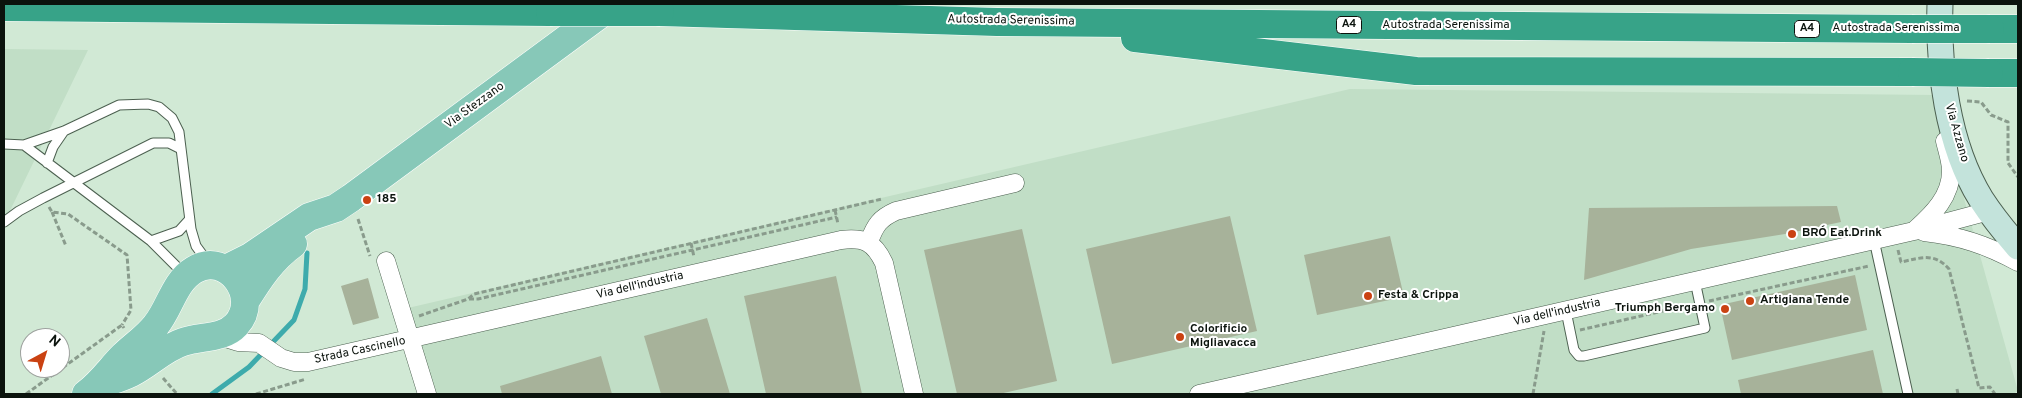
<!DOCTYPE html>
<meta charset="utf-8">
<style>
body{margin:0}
#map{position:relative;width:2022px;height:398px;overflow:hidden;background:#d1e9d5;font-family:Overpass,sans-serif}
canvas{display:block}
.frame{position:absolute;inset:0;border:5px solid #0b130d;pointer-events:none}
.north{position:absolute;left:20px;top:328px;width:50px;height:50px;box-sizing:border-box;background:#fff;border:1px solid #9da19e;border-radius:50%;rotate:39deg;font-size:14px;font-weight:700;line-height:20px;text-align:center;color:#0b130d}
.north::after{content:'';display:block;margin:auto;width:18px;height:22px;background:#ca4212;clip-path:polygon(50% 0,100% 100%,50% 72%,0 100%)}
</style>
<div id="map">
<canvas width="2022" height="398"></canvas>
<div class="frame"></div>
<div class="north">N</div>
</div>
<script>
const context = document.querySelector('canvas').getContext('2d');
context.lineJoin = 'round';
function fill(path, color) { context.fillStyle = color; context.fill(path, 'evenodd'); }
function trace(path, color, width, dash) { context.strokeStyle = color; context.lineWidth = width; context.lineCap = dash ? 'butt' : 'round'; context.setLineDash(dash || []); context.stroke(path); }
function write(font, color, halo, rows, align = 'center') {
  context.font = font + ' Overpass,sans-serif'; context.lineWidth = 4; context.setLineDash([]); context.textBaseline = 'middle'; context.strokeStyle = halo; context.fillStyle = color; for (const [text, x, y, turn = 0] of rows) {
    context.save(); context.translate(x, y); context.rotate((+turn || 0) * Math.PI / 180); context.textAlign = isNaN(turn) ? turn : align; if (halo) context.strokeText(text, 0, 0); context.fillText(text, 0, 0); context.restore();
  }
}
const built = new Path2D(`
 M4,49L88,50L4,223Z
 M1350,89L1935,95L2018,391L2013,394H419L395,311Z`);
const stream = new Path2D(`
 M212,394L249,367L294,320L305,289L307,253`);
const building = new Path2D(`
 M1837,206L1841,222L1785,234L1691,249L1584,280L1589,208Z
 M1230,216L1257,331L1112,364L1086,249Z
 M1022,229L1057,381L999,394H957L924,250Z
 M1390,236L1404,297L1317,315L1304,255Z
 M1855,275L1867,330L1732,360L1720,305Z
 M836,276L862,394H766L744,296Z
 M368,278L379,318L353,325L341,286Z
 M707,318L730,394H661L644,336Z
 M1873,350L1883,394H1741L1738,380Z
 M601,356L612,394H502L500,386Z`);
const path = new Path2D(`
 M1967,101L1981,102L1991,115L2008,122V163L2018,177
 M49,207L52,212L68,214L127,255L131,310L122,325
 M835,210L838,224
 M52,212L66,246
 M358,219L370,256
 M691,243L694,257
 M1898,250L1901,262C1921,258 1934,252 1949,269L1979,388L1990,387L1995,394
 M469,299H478L837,217
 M1709,301L1869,266
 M419,316L468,299L474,294L882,199
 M1580,330L1689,305
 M163,378L177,394
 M1957,389L1958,394
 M26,394L122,325L124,328
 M256,394L306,379
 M1533,394L1544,331`);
const lane = new Path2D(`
 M4,144L24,145L64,131L119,105L148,104L159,107L172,118L179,132L191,229L196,246L207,261
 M24,145L151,241L185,275
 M47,163L53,147L64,131
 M4,222L19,211L43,198L153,143H169L181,149
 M1874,240L1908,394
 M151,241L179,231L189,220
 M1566,311L1574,350L1579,356H1584L1705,328L1695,281`);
const street = new Path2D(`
 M1916,229C1933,214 1951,196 1951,171C1951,161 1947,150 1945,141
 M1924,232C1960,236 1987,245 2018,262
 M869,242C875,225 880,218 896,211L1015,183
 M386,261L427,394
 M216,335L238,342L259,343L281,358L294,362H308L841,240C864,237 874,242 884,263L914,394
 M1199,394L1914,231L1989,211`);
const secondary = new Path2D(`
 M1940,4C1938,67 1947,144 1981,199C1992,216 2005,232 2018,247`);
const primary = new Path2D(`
 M226,269L250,257L309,217L336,208L351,198L614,4
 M246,300C259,279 272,259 293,244
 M86,394C101,383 110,369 123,356C134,345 146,338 156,325C170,308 174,282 194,270C227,250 262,297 236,325C223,339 201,336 183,342C164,348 149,364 131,373C121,378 110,381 99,385`);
const highway = new Path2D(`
 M4,7L550,12
 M660,12L997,22L1912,29
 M1990,29H2018
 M1135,38L1416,71L1912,72
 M1989,73H2018`);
const highwayBridge = new Path2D(`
 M550,12H660
 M1912,29H1990
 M1912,72L1989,73`);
const markers = [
 [367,200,5,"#ca4212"],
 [1792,234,5,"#ca4212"],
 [1368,296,5,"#ca4212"],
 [1750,301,5,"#ca4212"],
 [1725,309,5,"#ca4212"],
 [1180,337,5,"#ca4212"]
];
const shields = [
 [1349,25,25],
 [1807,29,25]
];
const shieldNames = [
 ["A4",1349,25],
 ["A4",1807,29]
];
const streetNames = [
 ["Autostrada Serenissima",1011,21,1],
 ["Autostrada Serenissima",1446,26],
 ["Autostrada Serenissima",1896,29],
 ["Via Stezzano",475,106,-36],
 ["Via Azzano",1956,133,74],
 ["Via dell'industria",640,286,-13],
 ["Via dell'industria",1557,313,-13],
 ["Strada Cascinello",360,351,-12]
];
const poiNames = [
 ["185",377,200],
 ["BRÓ Eat.Drink",1802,234],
 ["Festa & Crippa",1378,296],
 ["Artigiana Tende",1760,301],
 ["Triumph Bergamo",1715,309,"right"],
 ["Colorificio",1190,330],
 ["Migliavacca",1190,344]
];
fill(built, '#c1dec6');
trace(stream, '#3eabac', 5);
fill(building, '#a7b29a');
trace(lane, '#4c6050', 11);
trace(street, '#4c6050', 19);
trace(secondary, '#4c6050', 27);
trace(primary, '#fff', 29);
trace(highway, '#fff', 29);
trace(path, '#899b8c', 3, [5, 2.5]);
trace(lane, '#fff', 9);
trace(street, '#fff', 18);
trace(secondary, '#c3e3db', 25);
trace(primary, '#87c8b8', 28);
trace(highway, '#37a388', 28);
trace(highwayBridge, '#fff', 29, []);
trace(highwayBridge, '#37a388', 28);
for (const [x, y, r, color] of markers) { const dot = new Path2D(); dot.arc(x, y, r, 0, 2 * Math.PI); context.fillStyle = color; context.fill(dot); trace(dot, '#fff', 2); }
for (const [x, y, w] of shields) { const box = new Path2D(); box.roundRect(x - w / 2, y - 8.5, w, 17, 4); context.fillStyle = '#fff'; context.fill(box); trace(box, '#0b130d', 1); }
write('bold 11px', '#0b130d', null, shieldNames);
write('12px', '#0b130d', '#fff', streetNames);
write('bold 12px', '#0b130d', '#fff', poiNames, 'left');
</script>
